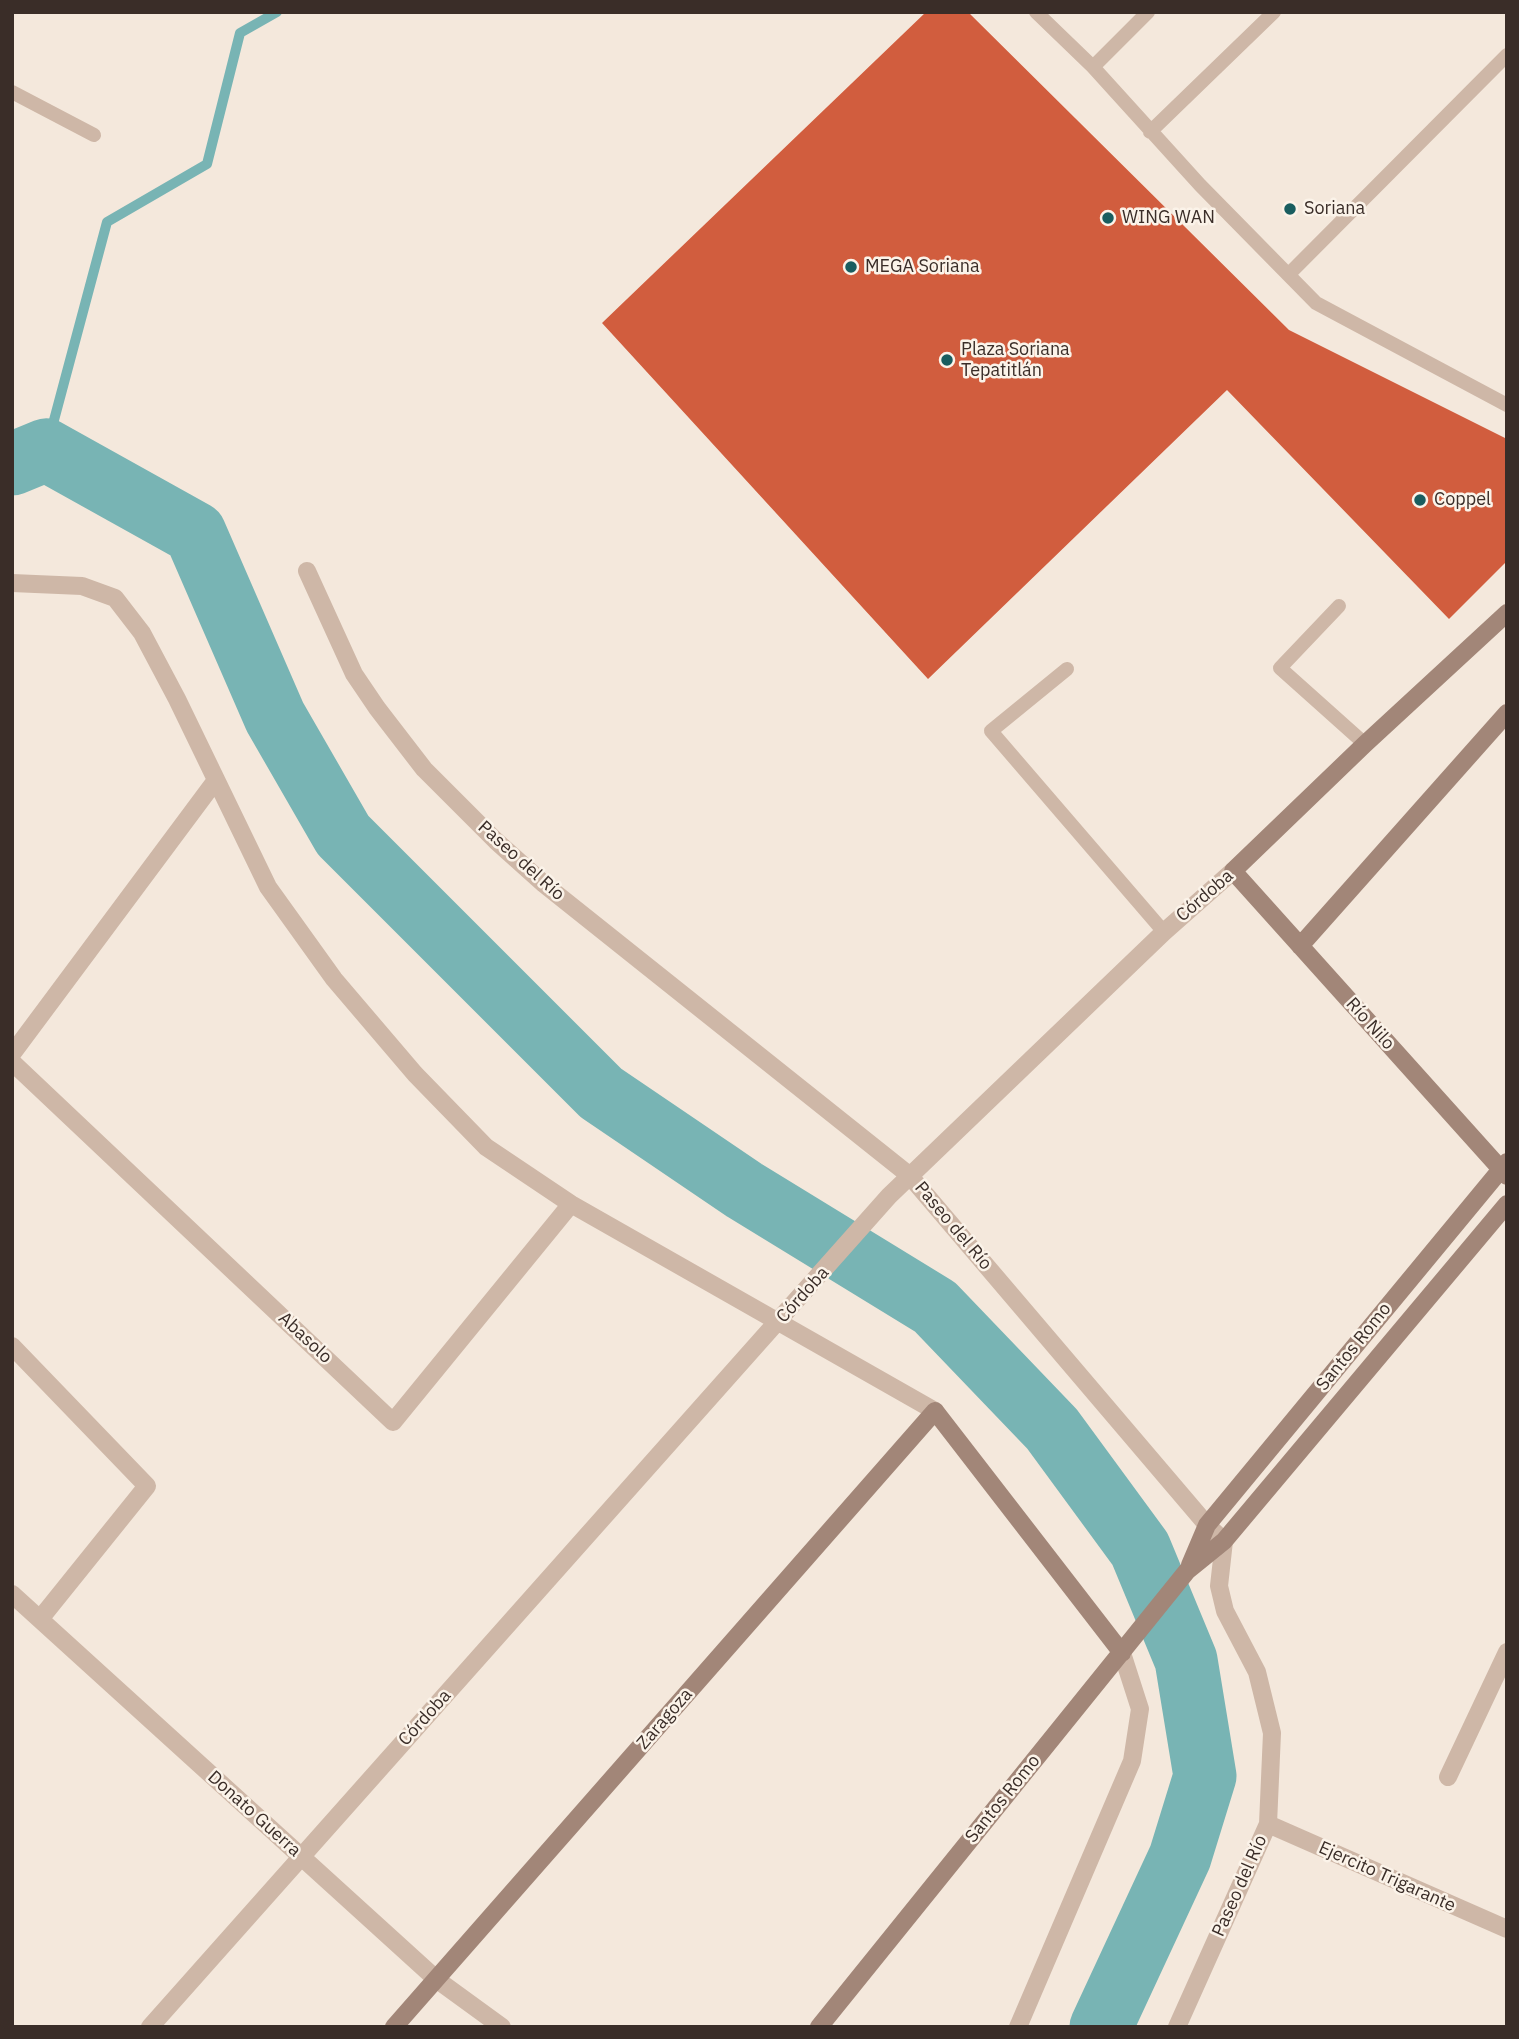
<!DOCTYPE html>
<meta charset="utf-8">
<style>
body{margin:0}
#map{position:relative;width:1519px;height:2039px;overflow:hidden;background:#f4e8dc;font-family:"IBM Plex Sans",sans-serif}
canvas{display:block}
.frame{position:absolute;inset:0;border:14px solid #3a2d28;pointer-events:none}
</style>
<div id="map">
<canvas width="1519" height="2039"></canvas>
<div class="frame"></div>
</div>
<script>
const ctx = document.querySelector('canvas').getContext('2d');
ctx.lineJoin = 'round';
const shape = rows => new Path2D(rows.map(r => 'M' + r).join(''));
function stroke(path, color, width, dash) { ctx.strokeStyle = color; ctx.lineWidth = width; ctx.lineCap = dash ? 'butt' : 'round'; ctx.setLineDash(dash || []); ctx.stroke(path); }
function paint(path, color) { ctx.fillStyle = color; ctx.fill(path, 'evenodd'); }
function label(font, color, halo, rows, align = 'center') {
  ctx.font = font + ' "IBM Plex Sans",sans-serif'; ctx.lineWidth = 5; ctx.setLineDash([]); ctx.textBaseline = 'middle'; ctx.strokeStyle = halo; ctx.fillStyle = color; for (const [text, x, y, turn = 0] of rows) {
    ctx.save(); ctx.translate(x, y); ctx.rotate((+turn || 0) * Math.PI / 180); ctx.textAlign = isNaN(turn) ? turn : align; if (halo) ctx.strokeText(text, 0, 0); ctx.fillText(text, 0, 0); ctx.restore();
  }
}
stroke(shape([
 [46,450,107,222,207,164,240,33,277,12]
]), '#78b4b4', 10);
stroke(shape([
 [12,464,46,450,195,533,275,717,343,835,601,1093,744,1190,935,1307,1052,1429,1140,1549,1186,1660,1205,1776,1180,1857,1101,2027]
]), '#78b4b4', 63);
paint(shape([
 [926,12,968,12,1289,330,1507,439,1507,561,1449,619,1227,390,928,679,602,323]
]), '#d15d3e');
stroke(shape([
 [1036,12,1093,67,1200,185,1316,303,1507,405],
 [1093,67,1148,12],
 [12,92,94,135],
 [1150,132,1274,12],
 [1289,274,1507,55],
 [1339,606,1280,668,1365,744],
 [1067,669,991,731,1164,932]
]), '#ceb7a7', 14);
stroke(shape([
 [307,571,354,674,377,708,424,769,496,841,544,884,909,1175,1207,1525,1224,1541,1219,1586,1225,1611,1257,1672,1272,1733,1268,1824,1177,2027],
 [12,583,82,586,115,598,142,633,177,699,268,887,334,979,415,1074,486,1147,571,1204,935,1411],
 [12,1054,216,780],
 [12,1062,393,1422,571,1204],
 [12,1346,147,1486,40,1619],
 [12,1594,436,1979,502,2027],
 [1448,1777,1507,1652],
 [1268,1824,1507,1929],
 [150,2027,889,1196,1164,932,1233,871],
 [1018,2027,1132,1761,1140,1709,1122,1653]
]), '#ceb7a7', 18);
stroke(shape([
 [1507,613,1365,744,1233,871,1507,1176],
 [1300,946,1507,713],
 [1190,1565,1207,1525,1507,1162],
 [394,2027,935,1411,1122,1653],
 [819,2027,1187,1571,1224,1541,1507,1204]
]), '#a28678', 18);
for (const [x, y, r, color] of [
 [1290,209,7,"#195d5f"],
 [1108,218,7,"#195d5f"],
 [851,267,7,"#195d5f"],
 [947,360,7,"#195d5f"],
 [1420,500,7,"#195d5f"]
]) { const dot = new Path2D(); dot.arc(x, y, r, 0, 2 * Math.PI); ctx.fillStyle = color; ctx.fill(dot); stroke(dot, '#fbf3e9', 2.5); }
label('18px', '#3a2d28', '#fbf3e9', [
 ["Soriana",1304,209],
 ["WING WAN",1122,218],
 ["MEGA Soriana",865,267],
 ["Plaza Soriana",961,350],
 ["Tepatitlán",961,371],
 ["Coppel",1434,500]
], 'left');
label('18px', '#3a2d28', '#fbf3e9', [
 ["Paseo del Río",521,861,42],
 ["Córdoba",1205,896,-41],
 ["Río Nilo",1370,1024,48],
 ["Paseo del Río",953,1226,50],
 ["Córdoba",803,1295,-48],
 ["Abasolo",305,1338,43],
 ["Santos Romo",1354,1347,-51],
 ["Córdoba",425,1718,-48],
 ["Zaragoza",665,1719,-49],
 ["Santos Romo",1003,1799,-51],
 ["Donato Guerra",254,1814,42],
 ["Ejercito Trigarante",1387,1877,24],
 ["Paseo del Río",1240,1886,-66]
]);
</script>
